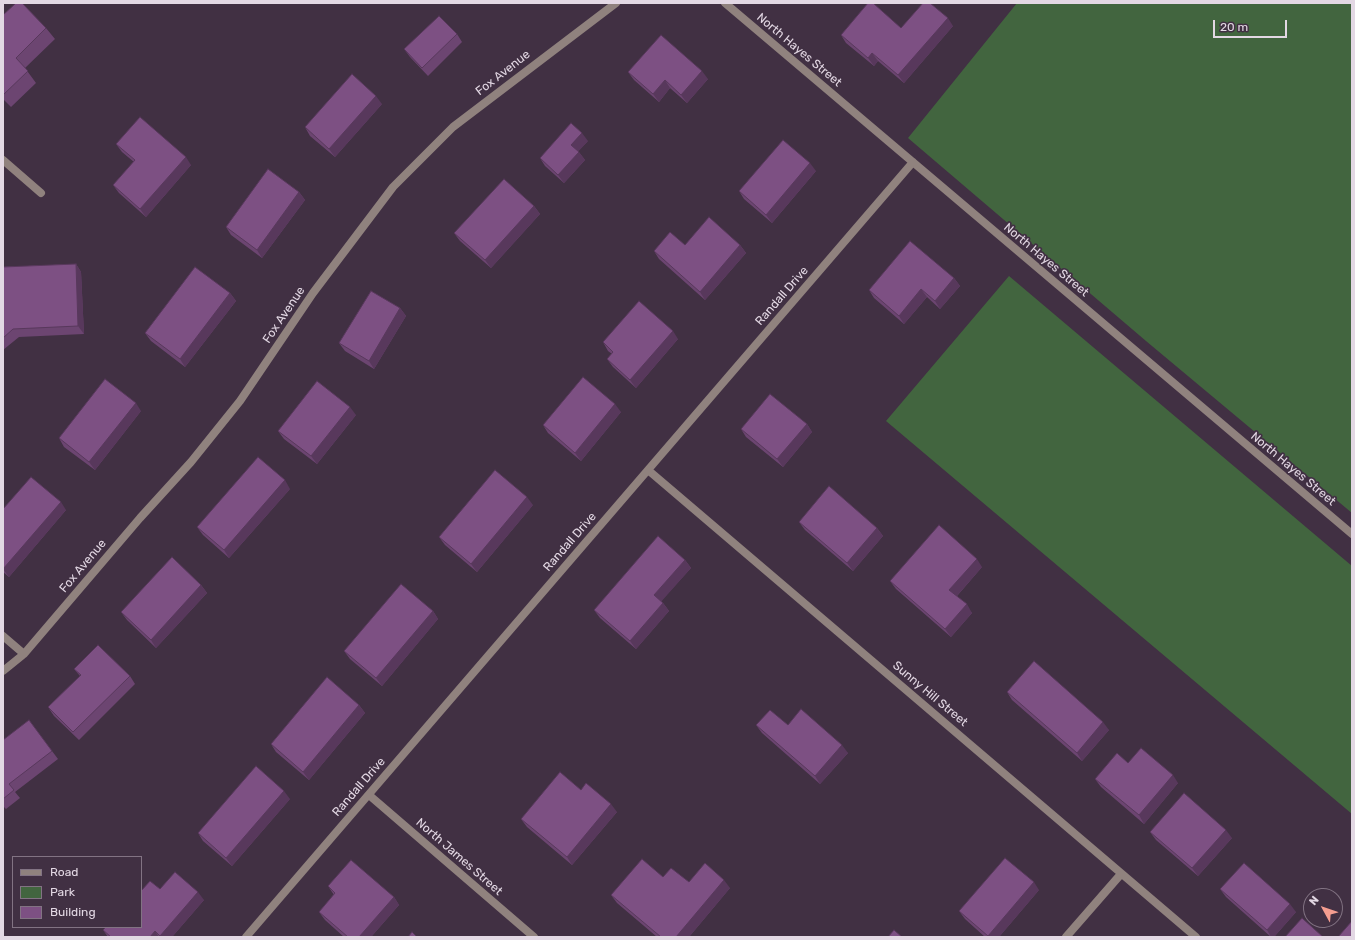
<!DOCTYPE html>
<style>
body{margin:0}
#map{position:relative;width:1355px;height:940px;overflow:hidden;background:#413043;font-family:Rubik,sans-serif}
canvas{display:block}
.frame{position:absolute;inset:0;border:4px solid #e3d8e4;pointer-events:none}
.legend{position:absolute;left:12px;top:856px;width:130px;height:72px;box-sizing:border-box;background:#413043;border:1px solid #827383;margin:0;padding:5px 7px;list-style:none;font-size:12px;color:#e3d8e4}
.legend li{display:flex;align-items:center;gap:8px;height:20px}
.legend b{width:20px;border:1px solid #827383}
.north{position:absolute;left:1303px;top:888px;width:40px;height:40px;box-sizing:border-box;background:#413043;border:1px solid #827383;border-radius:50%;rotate:310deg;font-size:11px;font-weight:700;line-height:16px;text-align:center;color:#e3d8e4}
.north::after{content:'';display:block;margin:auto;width:14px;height:18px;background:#f59d90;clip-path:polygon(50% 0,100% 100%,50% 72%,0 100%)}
.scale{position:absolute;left:1213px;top:20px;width:74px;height:18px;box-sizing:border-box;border:2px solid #e3d8e4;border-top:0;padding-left:5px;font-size:12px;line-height:14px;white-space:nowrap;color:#e3d8e4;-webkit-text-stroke:3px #413043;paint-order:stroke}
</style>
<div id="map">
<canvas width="1355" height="940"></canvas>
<div class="frame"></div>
<ul class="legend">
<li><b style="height:5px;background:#90827e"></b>Road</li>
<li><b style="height:11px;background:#42653f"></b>Park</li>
<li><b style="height:11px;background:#7d5083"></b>Building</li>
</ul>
<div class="north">N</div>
<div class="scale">20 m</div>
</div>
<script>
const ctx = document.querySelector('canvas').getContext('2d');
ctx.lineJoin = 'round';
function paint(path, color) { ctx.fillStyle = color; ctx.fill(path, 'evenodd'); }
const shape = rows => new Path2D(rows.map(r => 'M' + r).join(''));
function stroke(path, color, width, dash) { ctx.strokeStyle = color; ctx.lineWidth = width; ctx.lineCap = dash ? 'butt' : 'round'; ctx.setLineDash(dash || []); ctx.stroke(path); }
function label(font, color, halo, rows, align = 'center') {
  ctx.font = font + ' Rubik,sans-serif'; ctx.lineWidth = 3.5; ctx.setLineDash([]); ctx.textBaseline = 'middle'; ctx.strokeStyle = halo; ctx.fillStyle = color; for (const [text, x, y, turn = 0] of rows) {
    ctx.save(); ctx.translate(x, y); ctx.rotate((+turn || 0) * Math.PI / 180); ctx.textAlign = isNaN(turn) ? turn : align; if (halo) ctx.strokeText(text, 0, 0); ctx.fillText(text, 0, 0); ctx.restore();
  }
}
paint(shape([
 [1017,3,1352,3,1352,513,1146,341,908,138],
 [1009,276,1352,566,1352,814,886,421]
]), '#42653f');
stroke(shape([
 [725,3,1352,534],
 [3,160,41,193],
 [648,470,1196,937],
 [3,636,24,654],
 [3,671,24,654,140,518,191,462,240,401,313,293,393,187,453,127,616,3],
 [369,795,534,937],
 [246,937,913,162],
 [1066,937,1121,874]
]), '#90827e', 8);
paint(shape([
 [3,15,46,28,55,39,25,68,36,83,11,107,3,99],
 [953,26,904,83,878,61,874,66,846,43,841,35,901,28],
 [457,34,462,42,428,76,410,57,404,49],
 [628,72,708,79,687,103,670,88,659,102,634,80],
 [382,104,335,157,310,136,305,127],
 [588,141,578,151,585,160,564,183,545,166,540,158],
 [116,144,191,165,146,217,119,193,113,185,134,162,122,152],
 [816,171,772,223,744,199,739,191],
 [299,192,305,200,262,258,231,235,226,227],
 [534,206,540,214,491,268,460,241,454,233],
 [685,245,740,245,746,253,705,300,659,259,654,251],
 [76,264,81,272,84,334,19,337,3,350,3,267],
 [954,278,960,286,940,309,927,297,904,324,874,298,869,290],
 [230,293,236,301,185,367,151,341,145,333],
 [400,308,406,316,374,369,345,351,339,343],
 [678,339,636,388,613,367,607,359,612,354,608,351,603,342],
 [141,411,95,470,64,447,59,438],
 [621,412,581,461,548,433,543,425],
 [356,415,317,464,284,439,278,431],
 [807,424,812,432,783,467,746,437,741,429],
 [290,489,229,558,203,535,197,527],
 [533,505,477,572,445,545,439,537],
 [3,509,66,510,9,577,3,572],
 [799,522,877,528,883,536,853,571,805,530],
 [685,560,691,568,661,601,663,603,669,611,636,649,600,618,594,610],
 [982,567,957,596,972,613,951,637,896,589,890,581],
 [201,585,207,593,156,648,127,620,121,612],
 [433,611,438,619,382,686,350,659,344,651],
 [74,669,130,676,135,684,79,740,54,716,48,707,80,676],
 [1007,692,1109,730,1082,761,1012,700],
 [359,705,365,713,309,780,276,752,271,744],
 [756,725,788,725,848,753,820,784,762,733],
 [3,740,52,751,58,759,15,792,20,798,6,809,3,806],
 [1095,779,1178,783,1144,824,1101,787],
 [290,799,232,866,203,841,198,833],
 [617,812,572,865,527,827,521,819],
 [1150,832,1232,838,1198,876,1156,840],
 [663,877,689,882,730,888,689,937,657,937,617,903,611,895],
 [328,886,394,897,399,905,371,937,344,937,325,920,319,912,334,895],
 [160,889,204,900,172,937,108,937,103,930],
 [1220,889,1296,912,1274,937,1271,937,1226,897],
 [1039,890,999,937,985,937,965,919,959,911]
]), '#6c4571');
paint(shape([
 [948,18,953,26,904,83,898,75],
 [872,53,878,61,874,66,868,58],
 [702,71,708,79,687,103,681,95],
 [665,80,670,88,659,102,653,94],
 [376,96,382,104,335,157,329,149],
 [582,133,588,141,577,153,571,145],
 [579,152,585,160,564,183,558,175],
 [186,157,191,165,146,217,140,209],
 [810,163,816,171,772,223,766,215],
 [299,192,305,200,262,258,257,250],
 [534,206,540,214,491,268,485,260],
 [740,245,746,253,705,300,700,292],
 [76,264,81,272,84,334,78,326],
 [954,278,960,286,940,309,935,301],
 [921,289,927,297,904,324,899,316],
 [230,293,236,301,185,367,180,359],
 [400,308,406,316,374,369,369,361],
 [673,331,678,339,636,388,630,380],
 [136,403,141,411,95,470,89,462],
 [615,404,621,412,581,461,575,453],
 [350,407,356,415,317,464,311,456],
 [807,424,812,432,783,467,777,459],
 [285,480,290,489,229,558,224,550],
 [527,497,533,505,477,572,471,564],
 [61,502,66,510,9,577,3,569],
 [877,528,883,536,853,571,847,563],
 [977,559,982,567,955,598,949,590],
 [685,560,691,568,660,603,654,595],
 [201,585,207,593,156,648,151,640],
 [663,603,669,611,636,649,630,641],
 [967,604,972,613,951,637,945,629],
 [433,611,438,619,382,686,376,678],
 [359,705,365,713,309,780,303,772],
 [1103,722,1109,730,1082,761,1077,753],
 [842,745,848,753,820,784,815,776],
 [1173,775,1178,783,1144,824,1139,815],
 [284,791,290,799,232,866,226,858],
 [611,804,617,812,572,865,567,857],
 [1226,830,1232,838,1198,876,1192,868],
 [724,880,730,888,689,937,676,937],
 [1034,882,1039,890,999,937,989,937,988,936],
 [198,892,204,900,172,937,161,937,160,936],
 [394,897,399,905,371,937,359,937],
 [1290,904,1296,912,1274,937,1271,937,1267,930],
 [155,931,159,937,150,937]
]), '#58385c');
const building = shape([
 [16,3,22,3,46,28,16,58,28,71,3,95,3,15,16,3],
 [868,3,873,3,901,28,923,3,930,3,948,18,898,75,872,53,868,58,841,35,868,3],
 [439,16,457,34,422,68,404,49,439,16],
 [661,35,702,71,681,95,665,80,653,94,628,72,661,35],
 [352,74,376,96,329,149,305,127,352,74],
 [140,117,186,157,140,209,113,185,135,160,116,144,140,117],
 [571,123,582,133,571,145,579,152,558,175,540,158,571,123],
 [783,140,810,163,766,215,739,191,783,140],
 [268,169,299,192,257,250,226,227,268,169],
 [504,179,534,206,485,260,454,233,504,179],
 [709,217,740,245,700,292,654,251,670,232,685,245,709,217],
 [910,241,954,278,935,301,921,289,899,316,869,290,910,241],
 [76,264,78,326,13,329,3,338,3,267,76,264],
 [195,267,230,293,180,359,145,333,195,267],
 [371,291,400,308,369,361,339,343,371,291],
 [639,301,673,331,630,380,607,359,613,352,603,342,639,301],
 [583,377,615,404,575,453,543,425,583,377],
 [105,379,136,403,89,462,59,438,105,379],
 [317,381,350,407,311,456,278,431,317,381],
 [770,394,807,424,777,459,741,429,770,394],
 [258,457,285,480,224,550,197,527,258,457],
 [495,470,527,497,471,564,439,537,495,470],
 [31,477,61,502,3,569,3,509,31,477],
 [829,486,877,528,847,563,799,522,829,486],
 [939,525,977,559,949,590,967,604,945,629,890,581,939,525],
 [658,536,685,560,654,595,663,603,630,641,594,610,658,536],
 [172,557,201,585,151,640,121,612,172,557],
 [401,584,433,611,376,678,344,651,401,584],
 [98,645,130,676,73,732,48,707,81,675,74,669,98,645],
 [1034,661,1103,722,1077,753,1007,692,1034,661],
 [327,677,359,705,303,772,271,744,327,677],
 [801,709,842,745,815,776,756,725,770,710,788,725,801,709],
 [29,720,52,751,9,784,14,790,3,799,3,740,29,720],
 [1141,748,1173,775,1139,815,1095,779,1117,753,1128,763,1141,748],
 [256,766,284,791,226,858,198,833,256,766],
 [560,772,581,790,586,783,611,804,567,857,521,819,560,772],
 [1184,793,1226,830,1192,868,1150,832,1184,793],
 [1005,858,1034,882,988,936,959,911,1005,858],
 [642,859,663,877,671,868,689,882,705,863,724,880,676,937,661,937,611,895,642,859],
 [351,860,394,897,359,937,348,937,319,912,335,893,328,886,351,860],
 [1244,863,1290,904,1267,930,1220,889,1244,863],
 [175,872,198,892,160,936,155,931,150,937,111,937,103,930,106,927,141,927,141,891,150,881,160,889,175,872],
 [1302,918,1323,937,1285,937,1302,918],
 [1352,921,1352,937,1338,937,1352,921],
 [894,930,902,937,888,937,894,930],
 [412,932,417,937,408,937,412,932]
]);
paint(building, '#7d5083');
stroke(building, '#58385c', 1);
label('12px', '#e3d8e4', '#413043', [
 ["North Hayes Street",799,50,40],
 ["Fox Avenue",503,73,-38],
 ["North Hayes Street",1046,260,40],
 ["Randall Drive",782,296,-49],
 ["Fox Avenue",284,315,-56],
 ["North Hayes Street",1293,469,40],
 ["Randall Drive",570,542,-49],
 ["Fox Avenue",83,566,-50],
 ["Sunny Hill Street",930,694,40],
 ["Randall Drive",359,787,-49],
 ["North James Street",459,857,41]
]);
</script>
